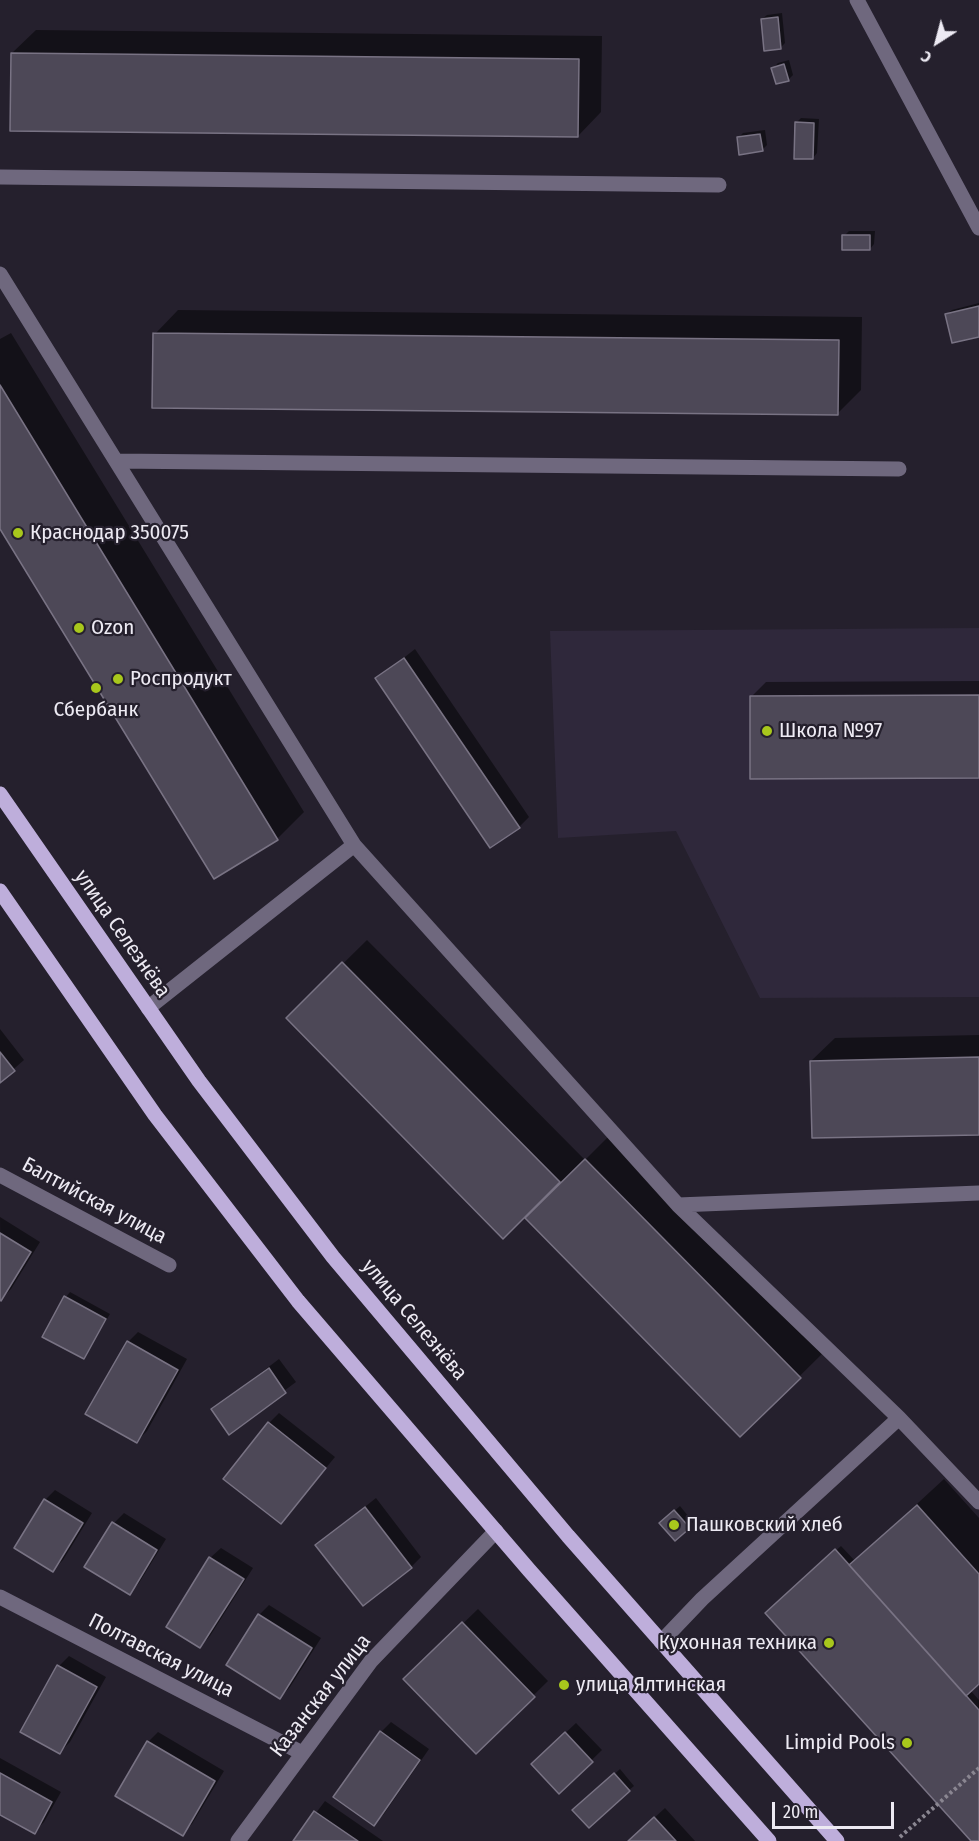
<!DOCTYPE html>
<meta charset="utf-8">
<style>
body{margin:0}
#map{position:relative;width:979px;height:1841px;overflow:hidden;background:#25202d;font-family:"Fira Sans Condensed",sans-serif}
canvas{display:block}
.north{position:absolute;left:907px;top:12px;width:60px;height:60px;-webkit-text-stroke:4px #25202d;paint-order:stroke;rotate:216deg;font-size:16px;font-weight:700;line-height:24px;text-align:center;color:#edeaf3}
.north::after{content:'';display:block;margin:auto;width:21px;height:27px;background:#edeaf3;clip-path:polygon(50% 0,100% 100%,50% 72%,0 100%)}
.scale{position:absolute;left:772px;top:1802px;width:122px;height:27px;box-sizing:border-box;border:3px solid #edeaf3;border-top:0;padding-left:8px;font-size:18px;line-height:21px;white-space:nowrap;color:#edeaf3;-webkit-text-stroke:4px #25202d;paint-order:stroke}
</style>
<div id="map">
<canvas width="979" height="1841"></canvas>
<div class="north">С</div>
<div class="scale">20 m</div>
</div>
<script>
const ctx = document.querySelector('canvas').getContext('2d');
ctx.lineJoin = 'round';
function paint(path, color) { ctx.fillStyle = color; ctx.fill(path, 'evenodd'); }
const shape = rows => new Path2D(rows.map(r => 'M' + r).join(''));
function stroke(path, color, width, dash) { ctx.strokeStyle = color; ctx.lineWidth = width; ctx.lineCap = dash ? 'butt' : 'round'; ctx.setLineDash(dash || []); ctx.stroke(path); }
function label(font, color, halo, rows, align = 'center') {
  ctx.font = font + ' "Fira Sans Condensed",sans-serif'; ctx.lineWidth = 4.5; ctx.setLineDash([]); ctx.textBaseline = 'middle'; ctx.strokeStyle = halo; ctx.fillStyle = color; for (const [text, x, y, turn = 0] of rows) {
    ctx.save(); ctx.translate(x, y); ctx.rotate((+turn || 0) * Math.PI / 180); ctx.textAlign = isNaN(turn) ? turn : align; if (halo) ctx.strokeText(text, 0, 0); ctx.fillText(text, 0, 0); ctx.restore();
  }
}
paint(shape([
 [979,628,979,997,760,998,676,831,558,838,550,631]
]), '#2f283b');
paint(shape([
 [782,13,785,43,780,48,762,19,767,15],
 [36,30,602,36,601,112,578,136,12,53],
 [789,60,793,75,789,79,773,68,778,63],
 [801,118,819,119,817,153,813,158,796,123],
 [765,130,767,145,762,150,738,138,743,133],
 [849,231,875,231,874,244,870,249,844,236],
 [979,303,979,336,947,314,952,310],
 [178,310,862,317,861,390,838,413,155,334],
 [11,333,304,812,277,839,214,877,0,526,0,339],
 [415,649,529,817,519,827,377,679],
 [979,681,979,776,751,697,766,682],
 [367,940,585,1160,609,1136,823,1353,740,1435,525,1215,288,1018],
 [0,1029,24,1060,0,1081],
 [979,1035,979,1134,811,1061,835,1038],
 [0,1217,40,1242,11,1289,1,1299],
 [70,1292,110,1314,84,1357,66,1297],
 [138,1332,187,1359,147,1431,137,1441,128,1342],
 [279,1359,296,1382,229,1432,213,1409],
 [279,1413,335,1457,281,1522,269,1423],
 [944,1479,979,1518,979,1682,970,1690,979,1700,979,1841,973,1841,772,1608,841,1546,855,1561],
 [55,1490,92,1513,63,1560,53,1570,45,1500],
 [376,1498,421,1557,411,1567,317,1545],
 [680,1506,693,1522,675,1539,661,1523],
 [124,1513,166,1539,139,1583,129,1593,114,1523],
 [221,1548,253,1568,210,1636,200,1647,168,1626,210,1558],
 [269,1605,321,1638,290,1687,280,1698,259,1615],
 [478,1609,548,1681,476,1752,420,1665],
 [69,1656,106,1677,70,1742,60,1752,59,1666],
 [391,1722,429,1749,384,1814,374,1824,381,1732],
 [576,1723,602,1750,559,1792,543,1754],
 [158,1732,224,1771,192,1824,182,1834,148,1742],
 [0,1758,61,1792,44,1822,34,1832,0,1814],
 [620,1769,634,1786,629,1790,579,1806],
 [325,1801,383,1841,295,1841],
 [665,1808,695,1841,629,1841]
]), '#0007');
const building = shape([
 [778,17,781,49,764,51,761,19,778,17],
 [11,53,579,59,578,137,10,131,11,53],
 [784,64,789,81,776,84,771,68,784,64],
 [795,122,814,123,813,159,794,159,795,122],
 [760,134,763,151,739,155,737,137,760,134],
 [842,235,870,235,870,250,842,250,842,235],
 [979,306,979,337,952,343,945,314,979,306],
 [153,333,839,340,838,415,152,408,153,333],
 [0,385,278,840,214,879,0,529,0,385],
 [404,658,520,828,490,848,375,678,404,658],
 [979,695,979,778,750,779,750,696,979,695],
 [342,962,560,1182,503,1239,286,1018,342,962],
 [0,1052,15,1071,0,1083,0,1052],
 [979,1057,979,1135,812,1138,810,1061,979,1057],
 [585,1159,801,1378,740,1437,525,1218,585,1159],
 [0,1233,31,1252,1,1301,0,1300,0,1233],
 [64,1296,106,1319,84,1359,42,1337,64,1296],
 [127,1341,178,1370,137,1443,85,1414,127,1341],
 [269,1368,286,1393,229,1435,211,1409,269,1368],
 [268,1422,326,1468,281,1524,223,1479,268,1422],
 [44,1499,83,1523,53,1572,14,1548,44,1499],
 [917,1505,979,1574,979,1684,966,1696,849,1565,917,1505],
 [365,1507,412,1568,363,1606,315,1545,365,1507],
 [674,1510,690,1528,675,1541,659,1523,674,1510],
 [112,1522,157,1550,130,1595,84,1567,112,1522],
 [835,1549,979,1710,979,1841,971,1841,765,1613,835,1549],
 [209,1557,244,1579,200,1648,166,1627,209,1557],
 [258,1614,312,1648,280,1699,226,1665,258,1614],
 [462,1622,535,1697,476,1754,403,1679,462,1622],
 [57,1665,97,1687,60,1754,20,1732,57,1665],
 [380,1731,420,1760,374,1826,333,1797,380,1731],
 [565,1732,593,1762,559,1794,531,1764,565,1732],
 [147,1741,215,1781,183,1836,115,1796,147,1741],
 [0,1773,52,1802,35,1834,0,1815,0,1773],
 [614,1773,630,1791,589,1828,572,1810,614,1773],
 [314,1811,358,1841,293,1841,314,1811],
 [654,1817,676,1841,628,1841,654,1817]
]);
paint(building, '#4d4857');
stroke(building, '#797384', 1.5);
stroke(shape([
 [900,1837,979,1768]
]), '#8a8691', 4, [3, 3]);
stroke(shape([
 [857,0,979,228],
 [0,177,719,185],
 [0,274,354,845,678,1205,899,1418,702,1599,661,1642],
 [116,461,899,469],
 [148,1008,354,845],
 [678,1205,979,1193],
 [899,1418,979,1502]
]), '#6f687e', 15);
stroke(shape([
 [0,1175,169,1265],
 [0,1597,302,1753],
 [238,1841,371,1661,496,1531]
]), '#6f687e', 15);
stroke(shape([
 [0,794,199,1081,333,1257,568,1536,837,1841],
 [0,891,155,1115,298,1301,529,1570,769,1841]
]), '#beaedb', 15);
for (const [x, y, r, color] of [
 [18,533,6,"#a8c71c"],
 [79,628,6,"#a8c71c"],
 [118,679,6,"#a8c71c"],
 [96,688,6,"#a8c71c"],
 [767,731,6,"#a8c71c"],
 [674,1525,6,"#a8c71c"],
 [829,1643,6,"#a8c71c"],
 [564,1685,6,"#a8c71c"],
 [907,1743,6,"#a8c71c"]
]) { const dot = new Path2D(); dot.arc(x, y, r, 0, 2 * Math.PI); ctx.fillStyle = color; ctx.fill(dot); stroke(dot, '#25202d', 2); }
label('21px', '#edeaf3', '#25202d', [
 ["Краснодар 350075",30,533],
 ["Ozon",91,628],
 ["Роспродукт",130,679],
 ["Сбербанк",96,710,"center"],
 ["Школа №97",779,731],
 ["Пашковский хлеб",686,1525],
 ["Кухонная техника",817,1643,"right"],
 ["улица Ялтинская",576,1685],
 ["Limpid Pools",895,1743,"right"]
], 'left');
label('21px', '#edeaf3', '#25202d', [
 ["улица Селезнёва",122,934,55],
 ["Балтийская улица",94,1201,28],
 ["улица Селезнёва",414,1320,50],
 ["Полтавская улица",161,1656,27],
 ["Казанская улица",321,1696,-52]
]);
</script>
